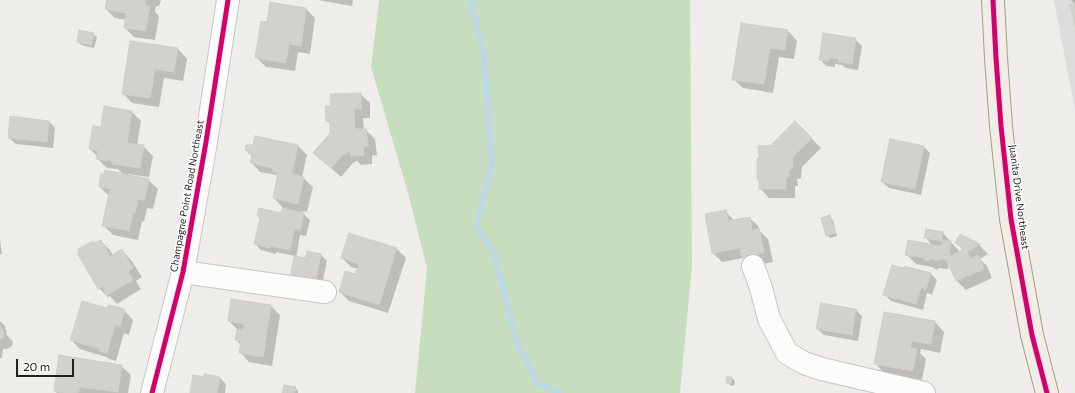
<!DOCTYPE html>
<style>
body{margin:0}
#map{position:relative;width:1075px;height:393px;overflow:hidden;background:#eeede9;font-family:Commissioner,sans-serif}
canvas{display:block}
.scale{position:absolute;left:16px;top:359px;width:58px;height:18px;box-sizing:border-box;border:2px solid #202020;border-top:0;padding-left:5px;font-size:12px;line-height:14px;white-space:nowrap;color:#202020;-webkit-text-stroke:3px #fff;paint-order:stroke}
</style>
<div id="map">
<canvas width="1075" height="393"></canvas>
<div class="scale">20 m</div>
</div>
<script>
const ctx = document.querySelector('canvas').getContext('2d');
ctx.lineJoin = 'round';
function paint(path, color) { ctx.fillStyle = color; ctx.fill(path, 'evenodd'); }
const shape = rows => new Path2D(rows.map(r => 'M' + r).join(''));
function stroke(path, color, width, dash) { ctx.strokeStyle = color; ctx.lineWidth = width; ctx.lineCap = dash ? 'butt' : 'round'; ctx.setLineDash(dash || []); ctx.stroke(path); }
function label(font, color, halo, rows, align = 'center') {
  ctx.font = font + ' Commissioner,sans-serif'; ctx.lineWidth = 3; ctx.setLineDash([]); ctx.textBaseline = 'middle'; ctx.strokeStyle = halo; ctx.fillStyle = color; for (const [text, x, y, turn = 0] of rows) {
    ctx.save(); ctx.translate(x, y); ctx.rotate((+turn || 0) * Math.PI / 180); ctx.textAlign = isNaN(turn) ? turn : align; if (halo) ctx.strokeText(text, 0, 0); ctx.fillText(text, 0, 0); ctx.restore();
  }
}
paint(shape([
 [1054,0,1075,0,1075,110]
]), '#dddcda');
paint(shape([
 [379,0,690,0,692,266,680,393,415,393,427,268,408,193,371,67]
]), '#c7debe');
paint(shape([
 [108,0,161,0,159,6,156,6,155,12,159,16,155,40,134,37,125,28,126,20,115,18,106,9],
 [318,0,353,0,352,6],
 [1071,0,1075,0,1075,4],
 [271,4,306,9,315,18,310,54,298,52,295,71,266,67,256,57,268,23],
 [788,31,797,41,794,59,779,57,773,93,743,88,733,79],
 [93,34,97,37,94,48,81,45,78,42],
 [855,39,862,46,858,70,846,68,842,65,835,64,835,67,826,66,820,59],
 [178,49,187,59,183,81,164,78,159,107,132,103,123,93],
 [360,94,370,103,370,118,363,118,364,130,366,130,375,139,377,155,372,156,372,164,361,165,357,161,353,163,341,177,324,162,331,134,331,125,327,121,326,107,332,107],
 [132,112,141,121,137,145,143,146,153,156,149,177,128,174,128,176,148,180,158,189,153,209,147,208,144,222,142,221,138,240,113,235,103,225,109,196,100,187,124,175,118,169,107,168,97,158,98,157,90,149,101,128],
 [49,121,55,128,53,148,16,144,9,138],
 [795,122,821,148,802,167,801,178,797,179,798,186,795,186,795,198,769,198,760,188,760,180,758,178,774,146],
 [298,146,307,155,302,177,313,187,307,212,301,211,310,220,306,236,300,235,296,258,306,259,321,255,327,261,321,289,291,278,295,256,276,252,276,254,261,250,255,244,260,218,258,216,282,214,283,208,274,198,278,177,277,175,260,172,251,162,252,156,246,150],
 [924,147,930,153,921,195,889,188,882,182],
 [726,212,735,221,750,218,759,227,759,230,768,239,773,262,752,266,744,258,722,262,713,253,706,215],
 [830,217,833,220,837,236,830,238,827,235],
 [943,233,960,252,964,251,956,243,961,235,979,245,988,254,980,259,987,266,992,278,966,290,957,281,951,268,948,267,948,269,938,268,938,270,935,269,932,267,916,264,907,255,933,246,926,238],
 [0,240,2,254,0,254],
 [100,241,110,250,113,256,122,250,131,260,142,277,136,281,141,289,117,304,110,296,108,297,99,288,95,244],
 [396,248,406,258,388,313,349,301,340,292,356,275,358,269,351,267,342,258],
 [905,267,931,274,937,280,932,295,927,293,923,310,891,301,885,295,904,269],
 [271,306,280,315,272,366,249,362,240,352,241,345,236,340,238,330,229,321],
 [108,309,124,310,133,320,129,335,124,333,116,361,109,359,106,357,80,349,71,340],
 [856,310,862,316,858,341,824,335,817,329],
 [884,313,935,322,944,332,940,353,921,349,920,353,926,359,922,380,884,373,875,363],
 [0,321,5,326,5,329,7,331,6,334,13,342,12,346,7,349,3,349,2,358,0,358],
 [121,366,131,375,128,393,57,393,55,391],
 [205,378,220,378,226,384,225,393,191,393],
 [732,378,735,381,734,386,730,385,727,382],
 [295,388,298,391,298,393,283,393]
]), '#0003');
stroke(shape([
 [470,0,484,56,492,165,476,226,494,254,517,342,538,384,560,393]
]), '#bcd8e2', 6);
const building = shape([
 [107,0,146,0,145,6,150,6,146,31,124,28,126,13,105,9,107,0],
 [270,2,306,8,301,46,289,44,286,63,255,58,261,21,267,22,270,2],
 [1070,4,1075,4,1075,27,1070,4],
 [741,23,788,30,785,50,770,48,764,84,732,80,741,23],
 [79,30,94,33,91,45,77,42,79,30],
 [823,33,856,38,852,64,839,62,839,59,829,58,829,61,819,60,823,33],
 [130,41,178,48,174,72,155,69,150,98,122,94,130,41],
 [361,93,361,109,354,109,355,129,366,129,368,146,363,147,364,155,351,156,350,152,344,154,331,168,313,153,330,133,330,121,326,121,325,106,331,106,330,94,361,93],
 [104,106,132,111,127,143,144,145,140,168,112,164,112,161,96,159,98,151,89,149,93,126,101,127,104,106],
 [10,116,49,121,47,142,8,138,10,116],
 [795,121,812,138,793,157,792,169,788,170,789,177,786,177,786,189,759,189,759,179,757,179,757,159,759,158,758,146,773,145,773,143,795,121],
 [255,136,298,145,292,174,304,177,298,204,273,198,278,173,272,172,273,168,250,163,252,154,248,153,248,150,245,150,246,145,253,145,255,136],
 [890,139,924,146,915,189,881,182,890,139],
 [105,170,149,179,144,201,138,199,135,213,133,213,129,231,102,226,110,189,99,187,101,174,104,174,105,170],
 [259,208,281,213,282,208,304,213,300,230,294,229,290,250,270,246,269,248,254,244,260,217,257,216,259,208],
 [726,210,728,221,750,217,752,230,759,228,764,253,742,257,740,248,712,253,705,214,726,210],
 [830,215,835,233,826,236,821,218,830,215],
 [926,229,943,232,942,240,951,241,949,256,965,249,955,243,960,234,980,244,969,251,967,250,970,259,978,255,984,269,956,281,946,260,939,259,939,261,929,259,929,261,924,260,925,258,905,255,908,240,941,246,942,241,924,238,926,229],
 [349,233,397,248,379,305,339,292,345,271,355,274,359,264,341,258,349,233],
 [101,240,110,256,122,249,133,268,128,271,133,280,107,295,102,286,98,289,77,253,79,252,78,249,93,241,94,243,101,240],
 [307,251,321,254,315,283,290,278,294,256,305,258,307,251],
 [892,265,904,268,904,266,931,273,926,289,921,287,916,304,883,295,892,265],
 [231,299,271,305,263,357,239,353,241,341,235,340,237,329,243,331,244,324,228,321,231,299],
 [82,301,107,308,108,305,125,309,120,326,115,325,107,353,99,351,100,349,70,340,82,301],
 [821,303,856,309,852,335,816,329,821,303],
 [884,312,935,321,931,344,912,341,910,348,917,349,913,371,874,364,884,312],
 [0,326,4,332,3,337,0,339,0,326],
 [59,355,122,365,118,392,80,387,78,393,63,393,54,391,59,355],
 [204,374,220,377,217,393,190,393,193,375,204,377,204,374],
 [727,377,732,377,731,383,726,383,727,377],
 [284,385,296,387,294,393,282,393,284,385]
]);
paint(building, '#d2d1ce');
stroke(building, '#d1ceca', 1);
const minor = shape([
 [753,266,761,288,769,319,787,353,804,363,822,369,924,393],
 [183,272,325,292],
 [152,393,183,272,206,142,228,0]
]);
const major = shape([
 [993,0,996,58,1001,126,1011,219,1032,335,1047,393]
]);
stroke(minor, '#c7c6c5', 24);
stroke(major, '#a59c84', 24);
stroke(minor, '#fcfcfc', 22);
stroke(major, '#f1ede6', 22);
stroke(shape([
 [993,0,996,58,1001,126,1011,219,1032,335,1047,393],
 [152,393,183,272,206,142,228,0]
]), '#d6006c', 5);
label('10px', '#202020', '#fff', [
 ["Champagne Point Road Northeast",187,196,-80],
 ["Juanita Drive Northeast",1019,197,83]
]);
</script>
